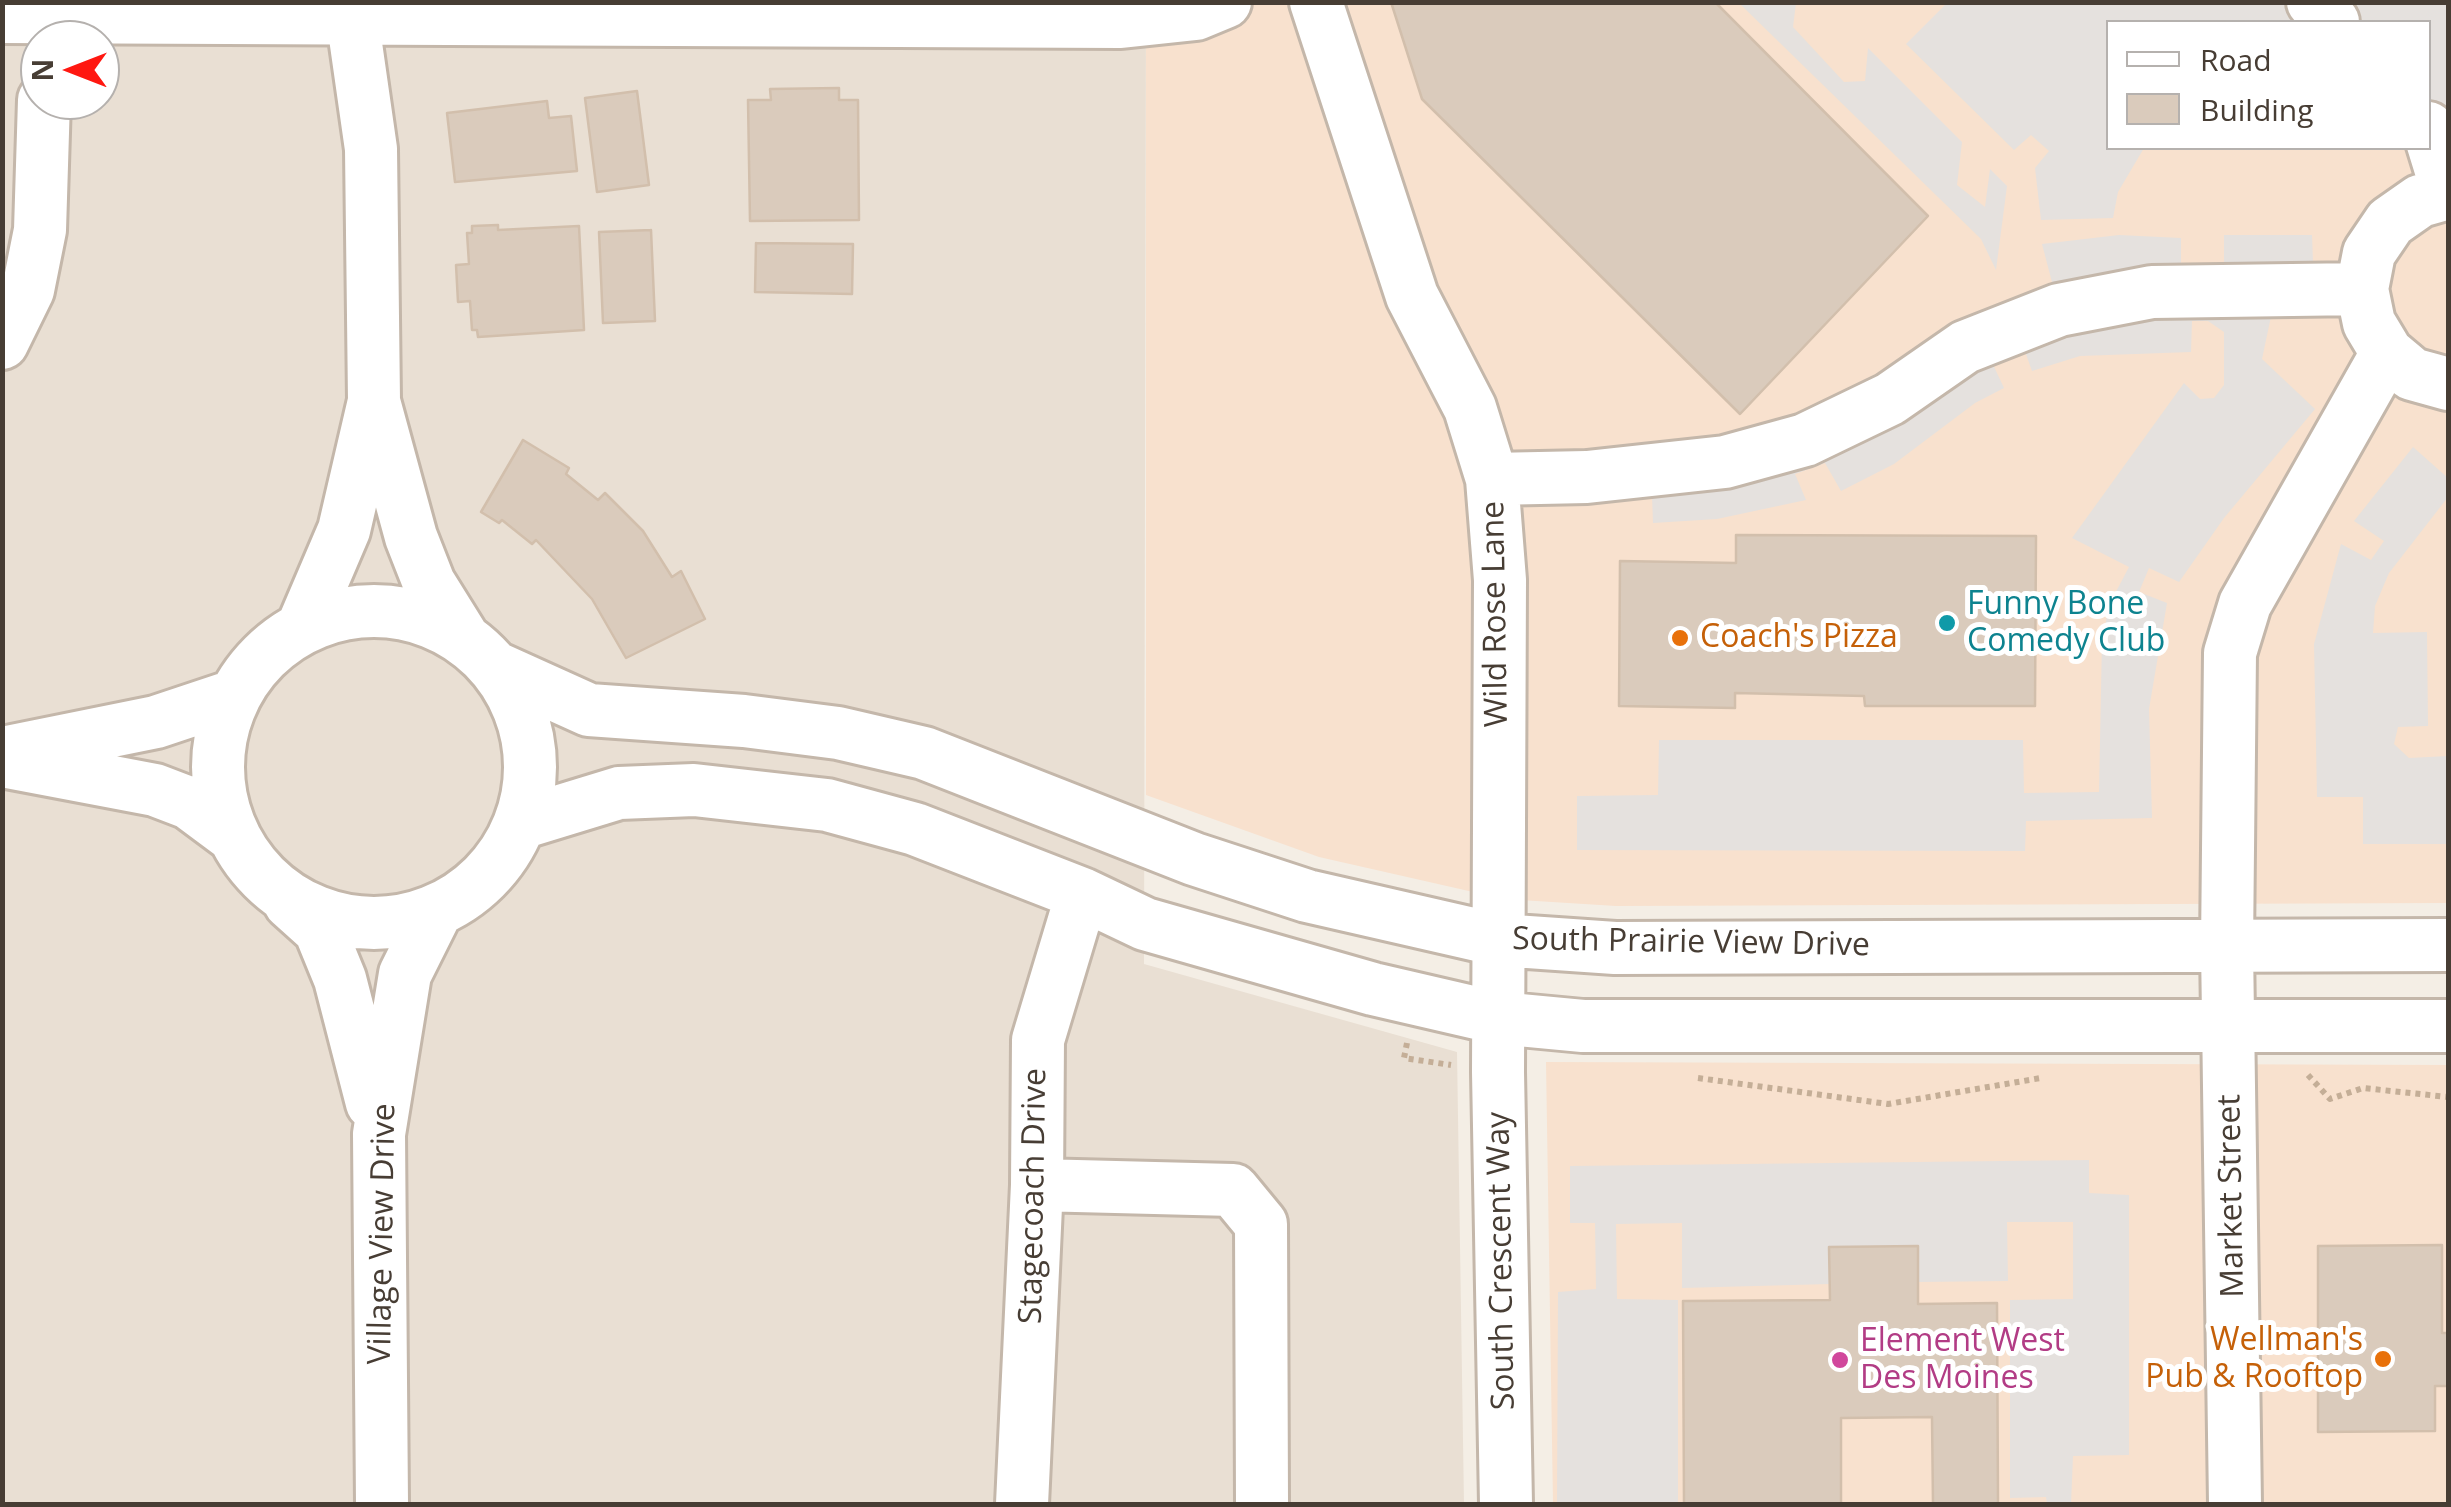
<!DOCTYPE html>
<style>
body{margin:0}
#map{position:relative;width:2451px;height:1507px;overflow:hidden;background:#f4eee5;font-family:"Open Sans",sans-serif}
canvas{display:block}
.frame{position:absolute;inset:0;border:5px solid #473d34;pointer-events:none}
.legend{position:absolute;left:2106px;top:20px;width:325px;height:130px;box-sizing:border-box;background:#fff;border:2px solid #b5b1ae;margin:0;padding:12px 18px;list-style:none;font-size:30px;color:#473d34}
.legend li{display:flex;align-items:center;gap:20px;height:50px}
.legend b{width:50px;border:2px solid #b5b1ae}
.north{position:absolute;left:20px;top:20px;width:100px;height:100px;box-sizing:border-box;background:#fff;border:2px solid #b5b1ae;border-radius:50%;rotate:270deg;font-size:28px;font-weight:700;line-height:40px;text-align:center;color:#473d34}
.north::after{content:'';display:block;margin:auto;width:35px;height:45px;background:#ff1811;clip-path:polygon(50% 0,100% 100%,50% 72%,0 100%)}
</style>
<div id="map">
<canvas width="2451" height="1507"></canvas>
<div class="frame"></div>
<ul class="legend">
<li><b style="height:12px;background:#fff"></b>Road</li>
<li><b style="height:28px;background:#dacbbc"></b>Building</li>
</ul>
<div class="north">N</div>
</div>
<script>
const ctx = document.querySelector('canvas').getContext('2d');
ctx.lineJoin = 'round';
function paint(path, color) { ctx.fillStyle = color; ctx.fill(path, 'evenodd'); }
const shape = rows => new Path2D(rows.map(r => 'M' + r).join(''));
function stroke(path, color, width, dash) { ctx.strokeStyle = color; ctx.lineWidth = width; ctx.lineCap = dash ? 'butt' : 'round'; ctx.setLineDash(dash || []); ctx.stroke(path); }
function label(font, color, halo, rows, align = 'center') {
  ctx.font = font + ' "Open Sans",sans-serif'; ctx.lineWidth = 10; ctx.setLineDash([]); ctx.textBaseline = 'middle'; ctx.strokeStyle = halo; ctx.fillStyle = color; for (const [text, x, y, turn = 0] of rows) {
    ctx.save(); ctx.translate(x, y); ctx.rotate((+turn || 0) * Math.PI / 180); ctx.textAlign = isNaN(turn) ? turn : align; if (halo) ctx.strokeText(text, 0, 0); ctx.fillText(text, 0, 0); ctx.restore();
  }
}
paint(shape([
 [3,3,1146,3,1144,964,1457,1052,1464,1504,3,1504],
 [40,40,100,40,100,100,40,100]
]), '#e9dfd3');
paint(shape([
 [1146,3,2448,3,2448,903,1616,906,1504,899,1319,857,1146,795],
 [2108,22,2428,22,2428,148,2108,148],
 [1546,1062,2448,1065,2448,1504,1553,1504]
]), '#f8e1ce');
paint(shape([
 [1739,3,1796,3,1793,27,1844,82,1865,81,1868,48,1962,142,1957,185,1985,207,1990,169,2007,186,1996,270,1981,239],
 [1947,3,2448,3,2448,111,2429,112,2428,22,2108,22,2108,148,2144,148,2118,192,2113,218,2041,220,2035,168,2049,151,2031,135,2014,150,1906,44],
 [2119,235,2181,238,2181,267,2224,267,2224,235,2312,235,2314,291,2276,293,2262,359,2315,409,2224,518,2179,582,2149,568,2139,592,2167,603,2149,709,2152,818,2026,821,2025,851,1577,850,1577,796,1658,795,1659,740,2023,740,2024,793,2099,792,2102,640,2110,603,2129,567,2072,538,2184,383,2200,399,2214,398,2224,385,2224,332,2208,321,2192,321,2191,352,2080,356,2032,371,2022,343,1989,356,2004,388,1975,403,1894,464,1841,491,1825,463,1795,474,1806,500,1717,519,1653,523,1651,470,1725,462,2059,309,2042,244],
 [2413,447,2448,478,2448,497,2389,573,2375,606,2373,633,2427,632,2428,726,2398,727,2394,744,2409,758,2448,756,2448,844,2363,844,2363,797,2317,797,2314,644,2341,544,2371,560,2384,541,2354,521],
 [2089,1160,2089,1193,2129,1195,2129,1455,2073,1456,2071,1504,2047,1504,2046,1497,2010,1498,2010,1300,2073,1299,2073,1222,2007,1222,2008,1281,1918,1282,1918,1246,1830,1247,1830,1284,1682,1288,1682,1223,1616,1224,1617,1299,1678,1300,1678,1504,1557,1504,1558,1292,1596,1289,1595,1223,1570,1223,1570,1166]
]), '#e5e1de');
const building = shape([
 [1391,2,1715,2,1928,216,1740,414,1422,99,1391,2],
 [839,88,839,100,858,100,859,220,750,221,748,100,771,100,770,89,839,88],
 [637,91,649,185,597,192,585,98,637,91],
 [547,101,549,118,571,116,577,171,455,182,447,113,547,101],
 [498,225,498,230,579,226,584,330,478,337,477,330,472,330,470,301,458,302,456,265,469,264,467,233,472,233,472,226,498,225],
 [651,230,655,321,603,323,599,232,651,230],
 [756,243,853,244,852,294,755,292,756,243],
 [523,440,569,468,566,474,598,500,605,493,643,531,672,577,681,571,705,619,626,658,592,599,536,540,532,544,502,520,499,523,481,512,523,440],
 [1736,535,2036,536,2035,706,1865,706,1864,696,1735,693,1735,708,1619,706,1620,561,1736,563,1736,535],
 [2442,1245,2442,1333,2448,1333,2448,1386,2435,1386,2435,1431,2318,1432,2318,1246,2442,1245],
 [1918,1246,1918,1304,1997,1303,1998,1504,1933,1504,1932,1417,1841,1418,1841,1504,1684,1504,1683,1301,1830,1300,1829,1247,1918,1246]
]);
paint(building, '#dacbbc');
stroke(building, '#d2bfac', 2.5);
const minor = shape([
 [1316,2,1412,296,1470,408,1492,479,1500,580,1498,1072,1506,1504],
 [2313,2,2333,22],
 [2,17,1121,22,1196,14,1225,2],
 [2428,128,2448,193,2420,201,2390,222,2369,253,2362,289,2369,323,2387,353,2412,374,2448,384],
 [2,343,28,290,40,230,44,100],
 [375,405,411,537,429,583,462,636],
 [1492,479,1587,477,1725,462,1805,440,1890,399,1965,347,2059,310,2152,292,2362,289],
 '218 767a156 156 0 1 1 312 0a156 156 0 1 1-312 0Z',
 [303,626,344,530,374,401,371,149,350,2],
 [496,668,589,710,744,721,838,733,924,753,1194,859,1307,896,1499,940,1615,948,2448,945],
 [3,753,156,722,234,696],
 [2,761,155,790,189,803,232,835],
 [521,823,619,793,694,790,827,805,915,829,1082,894,1145,924,1373,989,1498,1018,1583,1026,2448,1026],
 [290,903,320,930,340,979,372,1103],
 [1037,1185,1233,1190,1261,1224,1262,1504],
 [382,1504,379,1134,405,974,436,912],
 [1022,1504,1037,1185,1038,1040,1082,894],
 [2235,1504,2227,947,2230,653,2245,604,2387,353]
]);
stroke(minor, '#c4b7aa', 58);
stroke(shape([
 [1407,1043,1404,1058,1451,1065],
 [2308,1075,2330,1099,2363,1088,2448,1097],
 [1698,1078,1888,1104,2041,1078]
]), '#c4ae97', 6, [5, 5]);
stroke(minor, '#fff', 52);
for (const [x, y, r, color] of [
 [1947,623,10,"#0f9aa8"],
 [1680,638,10,"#e8710a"],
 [2383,1359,10,"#e8710a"],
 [1840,1360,10,"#d1479c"]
]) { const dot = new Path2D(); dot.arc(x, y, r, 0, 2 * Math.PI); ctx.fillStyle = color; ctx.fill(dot); stroke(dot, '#fff', 4); }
label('32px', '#0d838f', '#fff', [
 ["Funny Bone",1967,605],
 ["Comedy Club",1967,642]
], 'left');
label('32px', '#473d34', '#fff', [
 ["Wild Rose Lane",1496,614,-91],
 ["South Prairie View Drive",1691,943,1],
 ["Stagecoach Drive",1034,1196,-89],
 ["Market Street",2232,1196,-91],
 ["Village View Drive",383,1234,-89],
 ["South Crescent Way",1502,1261,-91]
]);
label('32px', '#c56008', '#fff', [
 ["Coach's Pizza",1700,638],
 ["Wellman's",2363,1341,"right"],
 ["Pub & Rooftop",2363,1378,"right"]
], 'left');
label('32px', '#b23c85', '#fff', [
 ["Element West",1860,1342],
 ["Des Moines",1860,1379]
], 'left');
</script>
